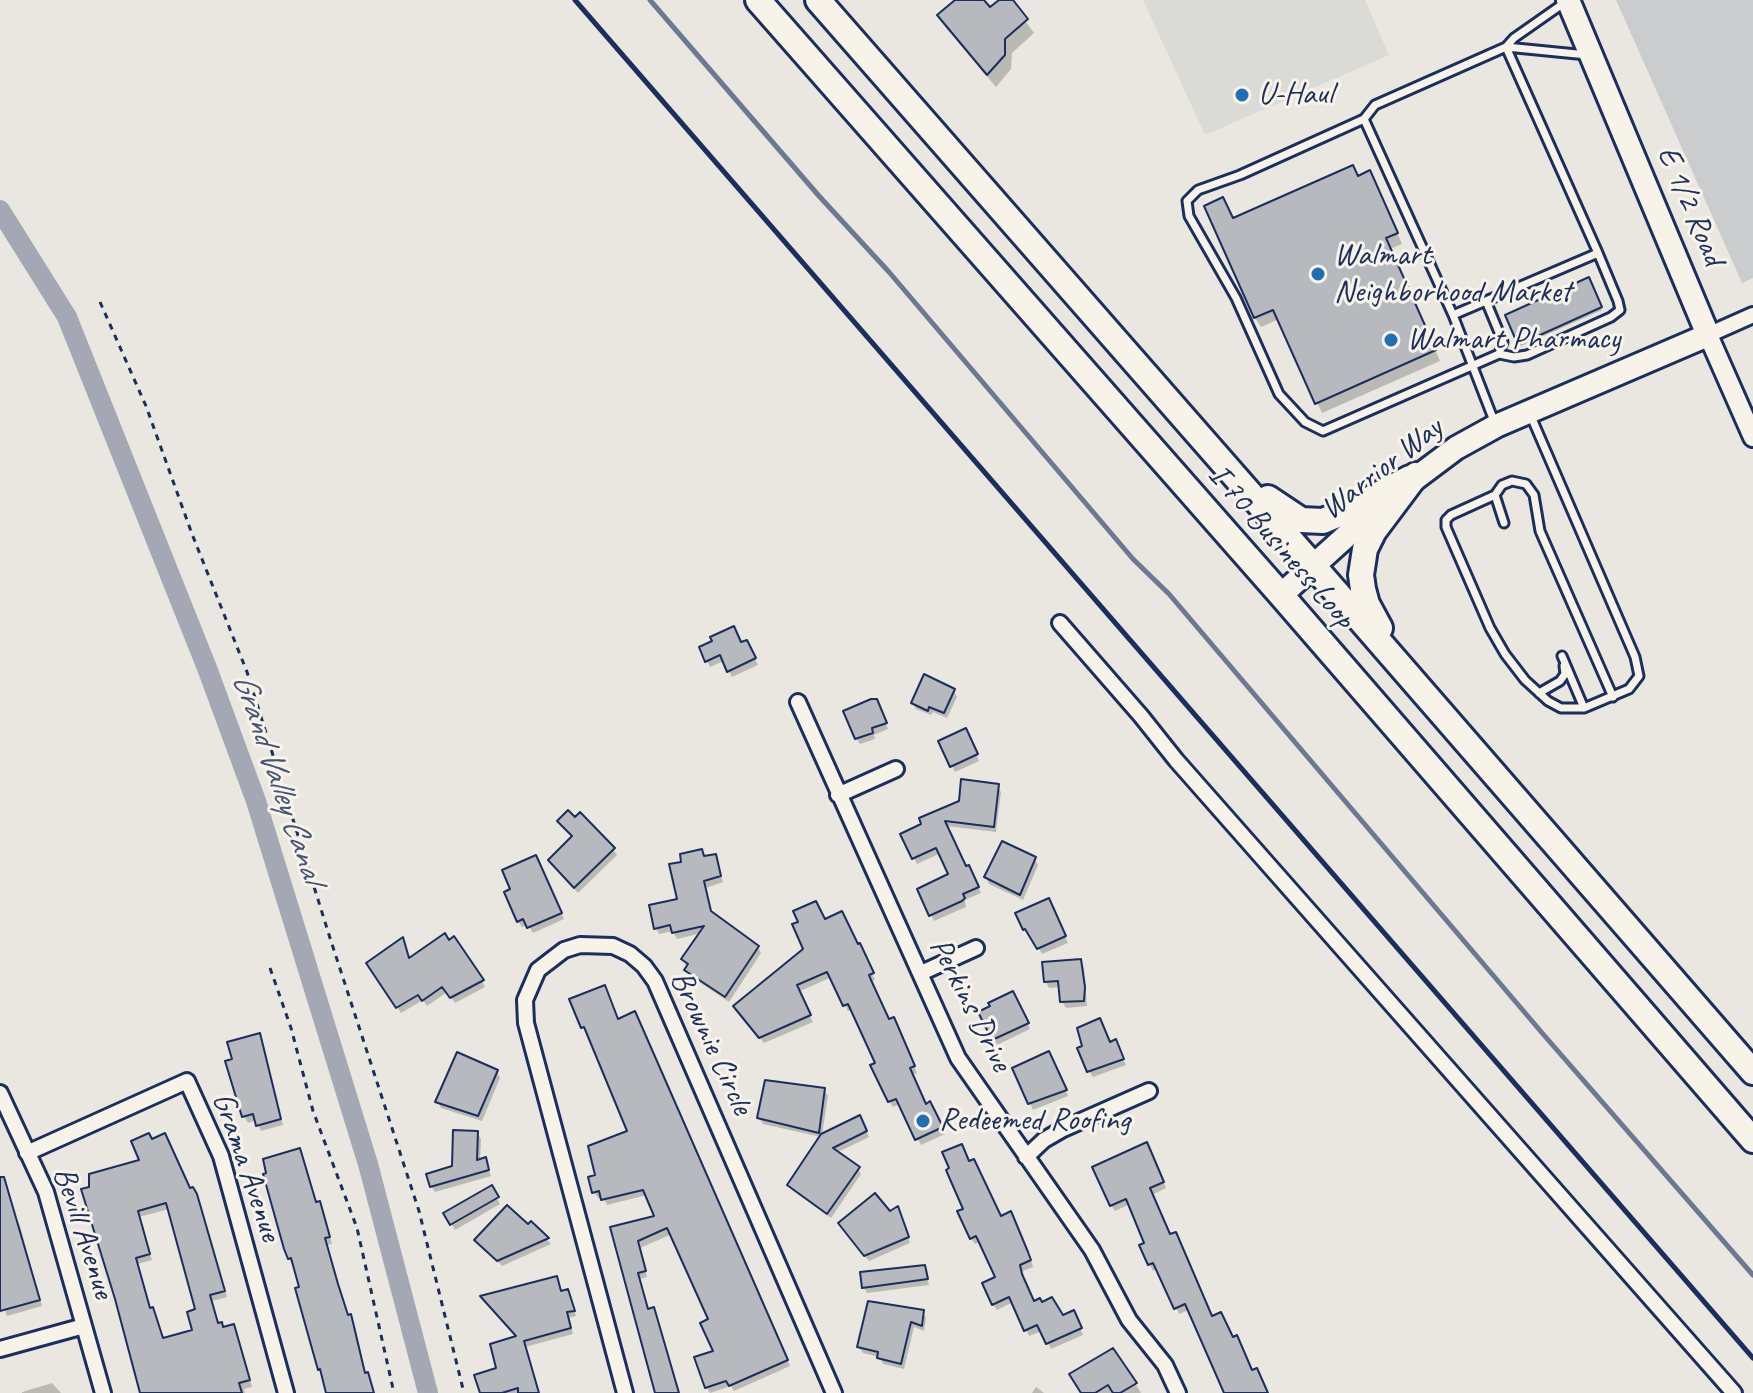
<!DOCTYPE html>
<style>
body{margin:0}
canvas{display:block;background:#eae7e0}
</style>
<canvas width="1753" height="1393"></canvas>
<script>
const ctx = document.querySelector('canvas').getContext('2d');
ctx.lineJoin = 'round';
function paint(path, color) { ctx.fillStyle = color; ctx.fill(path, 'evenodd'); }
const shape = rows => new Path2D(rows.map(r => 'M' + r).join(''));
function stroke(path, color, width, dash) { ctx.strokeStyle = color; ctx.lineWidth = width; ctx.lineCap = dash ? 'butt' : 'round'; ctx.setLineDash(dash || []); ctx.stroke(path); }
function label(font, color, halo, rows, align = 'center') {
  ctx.font = font + ' Caveat,sans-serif'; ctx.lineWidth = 6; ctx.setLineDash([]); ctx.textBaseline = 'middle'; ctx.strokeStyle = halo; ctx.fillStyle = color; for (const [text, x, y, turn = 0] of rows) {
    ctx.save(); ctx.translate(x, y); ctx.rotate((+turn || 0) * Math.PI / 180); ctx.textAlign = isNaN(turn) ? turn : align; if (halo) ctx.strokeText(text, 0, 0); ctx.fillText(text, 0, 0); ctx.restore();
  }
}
paint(shape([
 [1143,0,1365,0,1389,55,1205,135]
]), '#dadad6');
paint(shape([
 [1616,0,1753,0,1753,278,1742,283]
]), '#cbcccd');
paint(shape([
 [958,0,981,0,990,10,1002,0,1010,0,1034,33,1012,53,1011,69,996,87,947,29,939,16],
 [1375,183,1402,244,1390,249,1440,361,1322,413,1279,319,1261,327,1255,318,1206,207,1233,221],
 [1588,280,1602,310,1521,346,1508,316],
 [741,645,750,648,758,665,732,677,724,661,710,667,707,661],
 [953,690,957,697,947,718,933,712,931,715,916,709,913,703],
 [880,708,888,729,874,735,875,739,860,744,856,738],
 [969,737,979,761,955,772,952,766],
 [997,786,1001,792,996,832,946,826,965,869,972,873,981,893,965,900,966,907,934,921,931,915,951,875,941,853,917,864,902,835],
 [559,821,613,849,617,855,578,893,554,866,574,838],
 [701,851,705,858,715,856,723,882,706,888,712,915,758,947,761,953,729,1002,690,976,687,970,684,959,702,933,677,939,673,931,659,934,656,928,679,900,684,863],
 [1034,859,1038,865,1023,900,989,884,986,877],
 [539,865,564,919,533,933,528,924,522,927,518,921],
 [1052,906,1068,943,1042,954,1031,934,1028,936,1017,914],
 [841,914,875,980,871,982,885,1015,904,1043,917,1073,912,1075,926,1106,929,1104,945,1134,921,1145,900,1104,893,1107,889,1101,877,1064,853,1010,848,1011,832,977,798,992,813,1022,764,1043,739,1012,805,949,825,921],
 [402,940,410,960,482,981,485,987,455,1003,447,992,427,1006,423,1000,401,1013,369,964],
 [1080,961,1084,968,1087,1006,1066,1008,1062,1002,1061,987,1049,988,1046,982],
 [1016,1000,1030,1029,997,1045,981,1013],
 [637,1020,790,1366,734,1391,731,1386,710,1393,707,1388,696,1359,716,1353,711,1320,672,1234,640,1248,647,1277,640,1279,648,1311,654,1310,657,1315,679,1393,657,1393,612,1229,656,1217,647,1195,607,1205,603,1197,598,1198,594,1192,597,1177,630,1132,588,1032,583,1027],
 [259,1035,283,1125,261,1131,256,1120,248,1123,244,1116,228,1062,234,1060],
 [1110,1044,1118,1048,1126,1065,1093,1077,1089,1071],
 [1051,1060,1068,1096,1033,1110,1014,1069],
 [497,1072,500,1078,482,1121,441,1108,438,1102],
 [824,1090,828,1096,822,1135,862,1123,869,1137,836,1153,858,1169,861,1174,831,1218,792,1190,789,1185,821,1137,763,1124,759,1118],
 [477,1133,481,1139,480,1161,485,1160,491,1176,435,1192,431,1186,454,1168],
 [152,1141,168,1142,205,1219,227,1297,212,1301,219,1325,236,1332,252,1387,244,1389,245,1393,142,1393,83,1191,142,1162],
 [169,1209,197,1311,194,1331,164,1340,156,1316,151,1310,138,1264,152,1260,139,1217],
 [299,1150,317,1204,322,1209,332,1244,327,1245,349,1317,354,1322,366,1375,374,1393,328,1393,301,1288,286,1249],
 [1150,1151,1166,1188,1152,1195,1170,1237,1212,1318,1233,1339,1267,1393,1224,1393,1189,1310,1179,1314,1158,1268,1153,1271,1150,1265,1141,1246,1146,1244,1130,1204,1115,1211,1111,1205],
 [969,1163,1001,1218,1031,1260,1033,1267,1023,1271,1024,1282,1034,1303,1063,1317,1076,1319,1083,1335,1051,1349,1042,1331,1029,1336,1013,1302,997,1310,993,1304,998,1278,981,1241,975,1244,971,1238,965,1210],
 [0,1182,20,1226,42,1306,7,1316,0,1296],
 [491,1188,500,1204,455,1230,446,1214],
 [889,1213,900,1214,910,1243,869,1261,844,1229],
 [531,1223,551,1244,502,1266,477,1240,528,1226],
 [924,1267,929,1285,867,1293,864,1288],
 [556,1278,562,1293,568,1291,571,1297,576,1316,569,1318,573,1334,525,1347,538,1388,523,1393,483,1393],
 [923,1312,926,1318,924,1331,914,1327,904,1369,883,1364,879,1357,863,1353,859,1347],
 [1126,1368,1141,1393,1083,1393],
 [52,1383,61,1393,22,1393,22,1392],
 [1036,1387,1044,1393,1032,1393]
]), '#0003');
stroke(shape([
 [650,0,819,196,889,272,1133,559,1169,594,1543,1034,1753,1275]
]), '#6d7892', 5);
stroke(shape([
 [0,210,67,317,207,668,256,801,368,1164,428,1393]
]), '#a3a8b4', 20);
const building = shape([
 [955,0,984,0,990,7,999,0,1013,0,1028,19,1005,39,1005,55,987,75,937,15,955,0],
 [1353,165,1358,176,1370,170,1398,233,1386,238,1436,350,1315,404,1273,310,1254,318,1204,206,1223,197,1233,218,1353,165],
 [1589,277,1602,307,1518,345,1505,315,1589,277],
 [734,626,741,642,747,640,756,658,727,672,720,655,705,662,699,647,712,641,710,637,734,626],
 [924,674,955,689,944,713,929,707,928,711,911,703,924,674],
 [871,699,877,699,887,723,872,728,873,733,855,739,843,711,871,699],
 [966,728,978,754,950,767,938,741,966,728],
 [961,779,999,784,994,827,945,821,966,866,969,865,979,887,963,894,965,898,962,901,929,916,917,889,948,874,936,848,912,859,900,834,921,824,919,818,959,801,961,779],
 [568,810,575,817,580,812,615,848,574,888,548,860,572,836,557,821,568,810],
 [1002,841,1036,857,1020,895,984,877,1002,841],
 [702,849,704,856,716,854,721,876,704,881,711,911,759,946,725,997,684,970,688,964,681,959,704,926,672,933,670,925,654,929,649,905,677,899,669,864,681,862,680,854,702,849],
 [536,855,562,913,527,928,523,919,517,922,504,892,510,889,502,870,536,855],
 [1049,898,1066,936,1037,949,1025,929,1023,930,1015,913,1049,898],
 [816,901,825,919,842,911,858,944,860,943,874,973,869,975,871,980,889,1019,894,1017,915,1066,910,1068,926,1104,930,1101,943,1127,915,1140,896,1099,888,1102,870,1065,875,1063,848,1004,843,1006,827,972,797,985,811,1015,759,1038,733,1006,803,949,792,924,798,922,793,911,816,901],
 [445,933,449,940,454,936,484,980,450,998,442,987,422,1001,418,995,396,1008,366,963,403,937,409,958,445,933],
 [1081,959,1085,987,1084,1001,1060,1002,1058,981,1044,982,1042,962,1081,959],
 [605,985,618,1019,635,1011,788,1360,729,1386,726,1381,705,1388,694,1357,713,1351,700,1323,708,1319,667,1228,638,1241,646,1271,638,1273,648,1309,654,1307,679,1393,655,1393,610,1227,654,1216,643,1190,601,1200,599,1191,592,1193,588,1177,595,1175,588,1146,627,1131,584,1027,581,1028,569,999,605,985],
 [1013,991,1029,1023,992,1040,978,1012,990,1006,988,1003,1013,991],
 [1100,1018,1110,1042,1116,1039,1124,1059,1087,1072,1077,1048,1082,1046,1077,1028,1100,1018],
 [260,1033,281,1119,256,1126,253,1114,242,1117,225,1061,232,1059,227,1042,260,1033],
 [1049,1051,1067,1090,1028,1104,1012,1068,1049,1051],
 [457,1052,498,1070,478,1116,435,1102,457,1052],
 [765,1080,825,1088,819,1133,757,1118,765,1080],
 [860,1115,867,1131,833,1148,860,1167,827,1214,787,1185,821,1134,860,1115],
 [453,1130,478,1131,477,1160,486,1157,489,1170,430,1187,426,1174,452,1166,453,1130],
 [149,1133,152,1139,165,1133,190,1188,193,1187,197,1194,225,1291,210,1295,218,1323,222,1322,223,1327,234,1324,250,1380,239,1383,242,1393,140,1393,115,1299,81,1189,89,1187,89,1174,139,1160,131,1141,149,1133],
 [166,1203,195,1309,187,1312,192,1330,163,1338,153,1307,150,1308,136,1258,150,1254,138,1211,166,1203],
 [1147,1142,1164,1182,1150,1188,1170,1234,1176,1232,1212,1316,1221,1312,1233,1337,1237,1335,1252,1370,1257,1368,1268,1393,1224,1393,1185,1304,1174,1309,1153,1263,1148,1265,1139,1245,1144,1243,1126,1199,1110,1206,1092,1167,1147,1142],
 [962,1144,969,1161,974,1159,1001,1216,1011,1211,1028,1252,1031,1260,1020,1265,1022,1274,1034,1301,1040,1298,1042,1302,1052,1297,1063,1315,1074,1310,1082,1328,1046,1344,1037,1325,1024,1331,1009,1297,992,1305,982,1283,995,1277,976,1236,970,1239,957,1211,963,1209,949,1177,946,1170,949,1168,942,1152,962,1144],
 [300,1148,316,1202,320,1201,330,1237,325,1238,338,1284,348,1315,351,1314,365,1373,368,1372,374,1393,326,1393,320,1369,318,1370,295,1288,299,1287,291,1258,288,1259,284,1249,263,1174,266,1173,263,1159,300,1148],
 [0,1177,4,1177,40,1300,0,1311,0,1177],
 [492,1185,499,1197,450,1225,443,1213,492,1185],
 [875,1193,890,1211,898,1206,909,1237,864,1256,838,1223,875,1193],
 [507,1205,528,1224,531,1221,549,1238,497,1261,474,1240,507,1205],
 [925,1265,928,1279,862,1288,860,1272,925,1265],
 [557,1276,561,1291,568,1289,575,1311,567,1312,571,1328,524,1341,539,1393,518,1393,518,1388,502,1393,480,1393,474,1375,496,1368,490,1344,516,1336,480,1296,557,1276],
 [868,1301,924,1310,922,1326,911,1322,901,1364,877,1358,878,1352,857,1347,868,1301],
 [1113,1348,1137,1383,1120,1393,1113,1393,1108,1385,1095,1393,1081,1393,1069,1374,1113,1348]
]);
paint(building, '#b6babf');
stroke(building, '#1b2f5e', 2);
const service = shape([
 [1564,3,1514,38,1506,47,1375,105,1364,119,1240,175,1198,190,1187,201,1189,216,1236,298,1279,394,1305,422,1323,431,1499,354,1514,357,1527,355,1611,317,1620,310,1618,301,1598,253],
 [1506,47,1587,55],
 [1364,119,1453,315,1494,421],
 [1486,301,1503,342,1499,354],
 [1453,315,1598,253,1506,47],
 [1495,495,1451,515,1446,520,1446,527,1490,628,1505,654,1525,680,1548,701,1561,708,1584,708,1629,689,1639,676,1635,657,1530,414],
 [1504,523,1495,495,1502,485,1512,481,1526,484,1534,495,1540,531,1613,697],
 [1562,656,1584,708],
 [1539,693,1560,681,1565,674,1564,666]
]);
const minor = shape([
 [1708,335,1753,315],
 [1060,623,1141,716,1176,760,1734,1393],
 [798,702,958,1058,1092,1250,1129,1320,1165,1365,1178,1393],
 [838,795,896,769],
 [921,973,976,948],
 [0,1093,46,1192,103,1393],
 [27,1153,187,1081,221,1156,286,1393],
 [1026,1157,1044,1140,1063,1129,1149,1091],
 [0,1349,84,1326],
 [625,1393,526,1023,525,1000,538,970,564,950,580,945,613,946,630,954,644,966,655,981,834,1393]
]);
const tertiary = shape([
 [1708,335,1753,437]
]);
const secondary = shape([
 [1281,595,1384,502,1456,448,1496,426,1708,335,1568,0]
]);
const primary = shape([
 [758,0,1281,595,1753,1140],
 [818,0,1337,593,1753,1072],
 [1268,498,1301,520,1323,521,1349,510,1410,478],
 [1380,628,1367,604,1363,589,1361,575,1365,549,1374,531,1416,475]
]);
stroke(service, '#1b2f5e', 13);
stroke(minor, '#1b2f5e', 20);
stroke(tertiary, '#1b2f5e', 24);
stroke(secondary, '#1b2f5e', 28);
stroke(primary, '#1b2f5e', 30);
stroke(shape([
 [100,302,146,406,192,534,247,672,330,938,419,1211,464,1393],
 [270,968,291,1028,313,1111,357,1228,394,1393]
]), '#1b2f5e', 3, [6, 6]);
stroke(service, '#f7f3e8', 7);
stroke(minor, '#f7f3e8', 14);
stroke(tertiary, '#f7f3e8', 18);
stroke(secondary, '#f7f3e8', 22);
stroke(primary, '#f7f3e8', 24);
stroke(shape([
 [575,0,1753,1358]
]), '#1b2f5e', 5);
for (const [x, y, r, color] of [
 [1242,95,8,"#1f6fb2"],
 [1318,274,8,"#1f6fb2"],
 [1391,340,8,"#1f6fb2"],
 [923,1121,8,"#1f6fb2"]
]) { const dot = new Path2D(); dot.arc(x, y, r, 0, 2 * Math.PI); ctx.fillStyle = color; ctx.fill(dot); stroke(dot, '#f7f3e8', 3); }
label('32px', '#1b2f5e', '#f7f3e8', [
 ["U-Haul",1258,95],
 ["Walmart",1334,256],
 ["Neighborhood Market",1334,293],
 ["Walmart Pharmacy",1407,340],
 ["Redeemed Roofing",939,1121]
], 'left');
label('32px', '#1b2f5e', '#f7f3e8', [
 ["E 1/2 Road",1690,206,67],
 ["Warrior Way",1382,469,-38],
 ["I 70 Business Loop",1281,547,49],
 ["Perkins Drive",970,1005,63],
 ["Brownie Circle",711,1043,65],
 ["Grama Avenue",246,1167,71],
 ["Bevill Avenue",83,1233,72]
]);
label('italic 34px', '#445378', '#f7f3e8', [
 ["Grand Valley Canal",277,778,71]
]);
</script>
